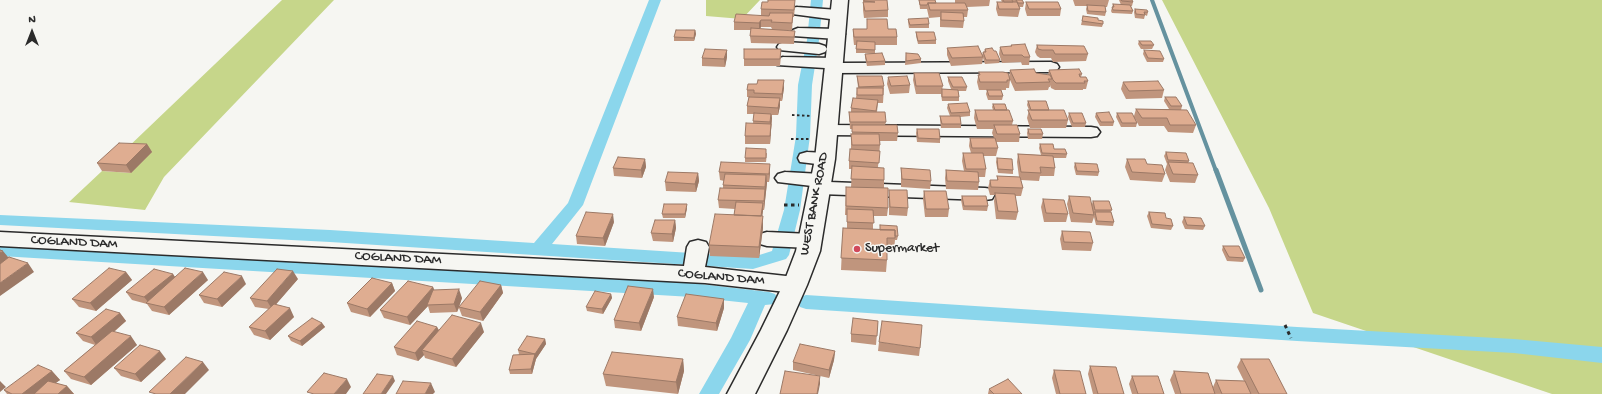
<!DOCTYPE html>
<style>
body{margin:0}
#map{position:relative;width:1602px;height:394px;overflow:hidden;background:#f6f6f2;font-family:"Gochi Hand",sans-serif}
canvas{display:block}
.north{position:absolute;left:12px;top:12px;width:40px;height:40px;-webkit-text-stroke:3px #f6f6f2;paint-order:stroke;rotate:0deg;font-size:11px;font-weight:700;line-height:16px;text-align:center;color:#2b2b2b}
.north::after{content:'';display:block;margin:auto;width:14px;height:18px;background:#2b2b2b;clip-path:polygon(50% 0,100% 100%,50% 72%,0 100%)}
</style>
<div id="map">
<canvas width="1602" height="394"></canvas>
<div class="north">N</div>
</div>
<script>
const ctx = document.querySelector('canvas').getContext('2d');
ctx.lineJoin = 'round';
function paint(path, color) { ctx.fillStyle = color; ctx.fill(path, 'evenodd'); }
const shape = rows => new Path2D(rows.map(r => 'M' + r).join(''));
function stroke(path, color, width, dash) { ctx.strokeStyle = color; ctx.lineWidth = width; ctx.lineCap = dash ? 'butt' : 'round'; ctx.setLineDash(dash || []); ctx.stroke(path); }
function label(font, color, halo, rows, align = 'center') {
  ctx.font = font + ' "Gochi Hand",sans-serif'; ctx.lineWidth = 3; ctx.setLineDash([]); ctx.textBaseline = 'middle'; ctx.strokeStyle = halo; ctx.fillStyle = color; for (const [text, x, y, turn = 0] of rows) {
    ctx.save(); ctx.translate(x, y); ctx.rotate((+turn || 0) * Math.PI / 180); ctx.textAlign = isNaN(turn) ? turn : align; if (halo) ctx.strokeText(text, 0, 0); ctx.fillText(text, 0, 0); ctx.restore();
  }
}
paint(shape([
 [282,0,334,0,164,177,145,210,69,202,102,171,131,173,124,151],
 [706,0,760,0,742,19,706,16],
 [1162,0,1602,0,1602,394,1552,394,1313,313,1269,208]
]), '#c6d68a');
stroke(shape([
 [1152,0,1216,171]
]), '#65929f', 4);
stroke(shape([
 [1216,170,1261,290]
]), '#65929f', 5);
paint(shape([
 [649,0,661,0,583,205,552,244,753,257,772,251,784,210,796,136,798,85,807,40,811,0,823,0,819,40,812,85,810,136,800,210,789,255,786,259,753,269,330,242,0,225,0,215,330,230,534,243,568,203,649,0],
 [0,244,692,283,769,292,775,294,778,299,775,304,765,305,750,340,719,394,699,394,731,338,748,303,692,297,0,256,0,244],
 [806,295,1297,327,1514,339,1602,347,1602,363,1514,353,1297,341,806,309,800,307,797,302,800,297,806,295]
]), '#8bd6ec');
const minor = shape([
 [797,7,838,10,843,12,846,15,843,18,838,20,792,14,790,11,792,8,797,7],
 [798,28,837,29,843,31,845,34,843,37,837,39,793,36,790,33,793,30,798,28],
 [785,42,819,44,825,46,827,49,825,52,819,54,779,50,777,47,779,44,785,42],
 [783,57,834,58,840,60,842,63,1051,62,1057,64,1059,67,1057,70,1051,72,833,73,827,71,825,68,777,65,775,62,777,59,783,57],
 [828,125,1091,127,1097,128,1100,132,1097,136,1091,137,828,135,822,134,819,130,822,126,828,125],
 [807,152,825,153,832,155,834,159,832,163,825,165,800,162,798,158,800,154,807,152],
 [785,172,821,174,828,176,831,180,829,182,985,188,992,189,995,194,992,199,985,200,820,194,813,192,810,188,812,186,778,182,775,178,778,174,785,172],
 [0,232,684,266,687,247,690,242,698,240,706,242,709,247,705,267,795,277,803,279,806,285,803,291,795,293,705,283,0,246,0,232],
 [767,232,810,234,817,236,821,241,817,246,810,248,767,246,760,244,756,239,760,234,767,232]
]);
const major = shape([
 [832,0,848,0,835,159,820,251,807,285,787,330,755,394,727,394,761,330,783,285,796,251,815,159,832,0]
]);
stroke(minor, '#2b2b2b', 3);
stroke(major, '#2b2b2b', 3);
stroke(shape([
 [792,115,812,116],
 [791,139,809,139]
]), '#2b2b2b', 2, [2.5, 2.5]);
stroke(shape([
 [784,205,799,205],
 [1285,325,1291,338]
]), '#2b2b2b', 3, [3.5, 3.5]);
paint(minor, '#f6f6f2');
paint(major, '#f6f6f2');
paint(shape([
 [863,0,887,0,888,10,888,17,864,18,863,10],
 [919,0,935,0,936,3,955,3,955,0,990,0,989,6,967,7,968,10,967,17,963,17,964,21,963,28,940,27,940,17,929,18,927,9,920,9],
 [1001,0,1022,0,1024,3,1023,7,1019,7,1020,9,1018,17,998,16,996,9,997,2,1002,2],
 [1073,0,1109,0,1107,7,1105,7,1106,12,1105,16,1087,14,1086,9,1087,6,1075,6],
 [1119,0,1132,0,1133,2,1132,6,1131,6,1133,11,1132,14,1112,13,1111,11,1113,4,1121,5],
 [1026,2,1061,9,1060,16,1027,16,1025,9],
 [795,6,794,17,793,17,792,30,778,30,795,31,794,44,751,43,750,36,751,30,734,30,734,22,761,15,761,9],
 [761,27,771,27,772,29,760,29],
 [1135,9,1148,12,1147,16,1145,15,1144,19,1135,18,1134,12],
 [1083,16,1098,20,1103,24,1102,27,1081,25],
 [867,19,888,29,897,37,897,45,875,45,875,53,885,61,885,65,867,66,865,58,865,54,874,53,856,53,856,45,854,45,853,36,853,29,867,29],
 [908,19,929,24,929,28,909,28,908,22],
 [695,30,696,34,694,41,674,41,674,37],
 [916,32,936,40,936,44,918,44,916,36],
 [1139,41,1154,45,1152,49,1141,49,1138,44],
 [1011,45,1030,57,1029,65,1022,65,1021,62,1002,63,999,54,1000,47,1010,47],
 [1037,45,1088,54,1086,61,1053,62,1051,58,1040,58,1037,56,1035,52],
 [947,48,982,55,983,52,984,52,985,49,994,51,1000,60,999,63,985,64,983,58,982,64,951,66,947,55],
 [727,50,727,57,725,67,702,66,702,58],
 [1144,50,1164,59,1163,62,1147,62,1143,54],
 [906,53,921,59,921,63,905,65],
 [781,56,780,66,744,66,744,59],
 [1010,70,1048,75,1049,70,1082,74,1081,77,1088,81,1086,89,1083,89,1083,90,1055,90,1051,88,1050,85,1050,87,1049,87,1048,90,1015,91,1010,80,1009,88,1006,88,1006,90,1001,90,1003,96,1002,100,988,100,986,94,987,90,991,90,979,90,977,82,979,72,1009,77],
 [914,73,943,86,942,89,951,89,948,81,948,77,967,87,966,91,958,91,959,97,959,101,942,101,941,94,916,94,913,80],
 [857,76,884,86,883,103,878,103,877,112,886,122,885,125,898,133,897,141,880,141,880,145,878,167,884,180,884,188,888,208,887,216,873,216,873,229,880,230,880,225,898,236,897,240,895,240,894,250,887,250,887,260,886,272,841,270,843,228,847,228,847,215,845,215,846,187,851,187,852,169,849,169,849,161,851,149,851,134,852,134,852,129,850,129,849,112,851,112,851,108,856,98,857,88,858,88],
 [888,77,910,85,909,93,890,94,887,84],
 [1123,82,1164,90,1162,98,1126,99,1121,89],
 [784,88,782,101,780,101,780,106,778,115,772,115,770,144,745,144,745,136,753,123,754,114,747,114,747,106,749,97,747,97,747,90],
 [1165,97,1182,106,1181,110,1196,125,1193,133,1168,132,1164,126,1139,126,1135,118,1137,123,1136,127,1121,127,1116,117,1117,113,1134,116,1136,109,1169,109,1164,101],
 [1028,101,1049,110,1068,120,1066,128,1030,128,1027,118,1029,110,1027,105],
 [948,104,970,112,970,116,960,117,961,124,961,128,941,128,940,120,940,116,950,116,947,108],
 [993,104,1007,110,1013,121,1012,125,1020,134,1019,142,996,142,998,148,996,156,983,156,986,169,985,177,979,177,979,182,978,190,946,189,945,178,946,170,964,171,962,161,963,153,971,153,969,146,970,138,994,138,992,133,993,129,977,129,974,118,975,110,993,110,992,107],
 [1069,113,1086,123,1085,127,1072,127,1068,117],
 [1096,113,1114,122,1113,126,1100,126,1095,117],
 [917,129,940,139,940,143,917,142,916,133],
 [1028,129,1043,134,1042,139,1028,139,1027,133],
 [147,144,152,152,131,173,102,171,97,163],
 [1040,144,1067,154,1066,158,1053,158,1055,168,1054,176,1040,176,1039,181,1021,180,1023,188,1021,196,1015,196,1018,212,1016,220,996,219,994,201,995,195,990,195,988,188,990,180,997,180,997,176,1019,177,1017,162,1018,154,1041,155,1039,148],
 [1166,152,1189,161,1188,163,1198,175,1195,183,1170,182,1165,170,1167,164,1164,156],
 [767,153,766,162,745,162,745,158],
 [997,158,1013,170,1013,174,998,173,996,162],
 [645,159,646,167,642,178,614,176,613,168],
 [1127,159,1147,164,1165,174,1162,182,1130,180,1125,167],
 [1075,163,1099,172,1098,176,1076,175,1074,167],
 [901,168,931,181,930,189,901,187],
 [719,172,770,172,769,182,767,182,764,210,763,210,762,216,763,228,759,258,710,256,709,245,734,215,735,209,719,208,718,200,723,188,723,185,724,181,720,180],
 [698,173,699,181,696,192,666,191,665,182],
 [889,190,908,208,907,216,889,215],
 [924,191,949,209,948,217,925,217,923,199],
 [962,196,988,206,987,211,963,210,961,200],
 [1069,196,1092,204,1093,201,1112,210,1111,212,1114,222,1113,226,1096,225,1094,217,1092,223,1071,222,1067,204],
 [1043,199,1068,214,1066,222,1044,222,1041,207],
 [687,208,685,218,663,218,662,214],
 [1149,212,1166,218,1173,226,1171,230,1151,228,1147,216],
 [1184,217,1205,226,1203,230,1185,229,1182,222],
 [675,220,676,228,673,242,653,241,651,233],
 [614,222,605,246,577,244,576,236],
 [1062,231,1093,243,1091,251,1062,250,1060,239],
 [1223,246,1245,258,1243,262,1227,261,1222,250],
 [126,272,132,280,96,311,79,307,72,299],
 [173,274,175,277,208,280,169,315,152,311,147,304,132,300,126,292],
 [298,279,276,304,294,317,270,340,254,335,249,327,269,309,255,307,250,298],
 [392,283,395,291,370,317,351,312,347,303],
 [246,284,222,307,204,303,199,295],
 [501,285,503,293,483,321,462,316,459,308,457,312,430,313,428,306,410,325,384,318,380,310,433,287,434,290,462,298,459,307],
 [611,294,612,298,603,314,587,311,586,307],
 [654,297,641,331,615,328,614,320],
 [724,299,724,308,717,331,678,326,677,317],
 [120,313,126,321,114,332,137,345,91,385,71,379,64,371,95,345,83,341,76,333],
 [878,321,876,345,851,342,851,334],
 [322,323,325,327,302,346,291,341,288,336],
 [437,327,439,330,484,332,456,367,425,358,424,355,418,361,397,355,394,347],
 [545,339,546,344,536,359,532,374,510,374,509,370,519,354,518,350],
 [879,342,920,348,919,356,878,351],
 [835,351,834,360,829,378,820,376,820,384,820,376,793,370,793,362],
 [166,359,141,382,121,376,114,368],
 [683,359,684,371,678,394,606,386,603,374],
 [1241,359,1287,394,1175,394,1170,380,1174,371,1213,387,1216,380,1244,381,1237,367],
 [1090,366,1124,394,1093,394,1088,374],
 [1054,370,1086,394,1056,394,1052,378],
 [52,371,60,380,55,383,67,386,74,394,7,394,4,390],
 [1132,376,1164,394,1132,394,1129,384],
 [989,389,994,394,988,394]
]), '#c0957d');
paint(shape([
 [761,20,761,27,759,30,759,23],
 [695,30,696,34,694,41,694,38],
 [727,50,727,57,725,67,724,59],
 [784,80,784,88,782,101,782,94],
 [780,98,780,106,778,115,778,108],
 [771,114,772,118,770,144,770,122],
 [147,144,152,152,131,173,126,165],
 [645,159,646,167,642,178,641,170],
 [770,164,770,172,769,182,769,174],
 [698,173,699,181,696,192,695,184],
 [766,175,767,183,764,210,764,201],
 [763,203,763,211,761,225,761,217],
 [687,204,687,208,685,218,685,214],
 [613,214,614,222,605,246,603,238],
 [763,216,763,228,759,258,759,247],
 [675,220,676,228,673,242,672,234],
 [3,251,13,263,0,272,0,253],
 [28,263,34,272,0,296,0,283],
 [293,271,298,279,272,309,267,301],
 [126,272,132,280,96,311,90,303],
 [203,272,208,280,169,315,164,307],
 [173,274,178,282,149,303,144,297],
 [242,276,246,284,222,307,217,299],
 [392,283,395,291,370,317,367,309],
 [501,285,503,293,483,321,480,312],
 [433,287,437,296,427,305,428,306,410,325,407,317],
 [459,289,462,298,457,312,454,304],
 [653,289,654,297,641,331,639,323],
 [611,294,612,298,603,314,602,309],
 [724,299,724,308,717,331,716,323],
 [290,308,294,317,270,340,265,331],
 [120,313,126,321,97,346,91,337],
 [322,323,325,327,302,346,300,341],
 [481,323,484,332,456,367,452,359],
 [437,327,441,335,422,350,424,355,418,361,415,353],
 [131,336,137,345,91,385,84,377],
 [545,339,546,344,536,359,532,374,531,369,535,354],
 [160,351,166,359,141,382,135,374],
 [835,351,834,360,829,378,829,370],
 [683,359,684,371,678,394,676,382],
 [203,362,209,370,185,394,170,394],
 [52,371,60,380,41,394,22,394],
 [393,376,395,381,386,394,381,394],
 [820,376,820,384,818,394,817,394],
 [347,379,351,387,346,394,334,394],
 [0,381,6,387,0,392],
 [431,383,435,392,433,394,425,394],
 [67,386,74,394,58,394]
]), '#9c7966');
const building = shape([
 [768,0,795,0,794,10,761,9,762,2,768,2,768,0],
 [864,0,887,0,888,10,865,11,863,2,875,2,864,1,864,0],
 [919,0,935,0,936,3,928,3,927,5,920,5,919,0],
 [1003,0,1012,0,1013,2,1004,2,1003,0],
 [1016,0,1022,0,1024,3,1018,3,1016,0],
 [1121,0,1132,0,1133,2,1122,1,1121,0],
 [997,2,1017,2,1020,9,999,9,997,2],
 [1026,2,1058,2,1061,9,1029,9,1026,2],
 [928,3,965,3,968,10,930,10,928,3],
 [1113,4,1130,5,1133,11,1113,10,1112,7,1114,7,1113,4],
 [1087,5,1105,6,1106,12,1088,11,1087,5],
 [1135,9,1147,10,1148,12,1144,12,1145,15,1136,14,1135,9],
 [941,12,963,13,964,21,941,20,941,12],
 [770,13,793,13,792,23,771,22,772,20,761,20,759,23,734,22,736,14,769,16,770,13],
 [1083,16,1098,18,1098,20,1103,21,1103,24,1082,21,1083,16],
 [928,18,929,24,910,25,908,19,928,18],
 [867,19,887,19,888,29,896,29,897,37,854,37,853,29,867,29,867,19],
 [751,28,795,31,794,37,750,36,751,28],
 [676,30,695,30,694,38,674,37,676,30],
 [916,32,934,32,936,40,918,41,916,32],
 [857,41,875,42,875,50,856,49,857,41],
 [1139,41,1151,41,1154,45,1142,45,1139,41],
 [1025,44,1030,57,1024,57,1022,55,1003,55,1000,47,1012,46,1011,45,1025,44],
 [1037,45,1084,46,1088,54,1055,54,1053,50,1042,50,1038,49,1037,45],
 [978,46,983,57,952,58,947,48,978,46],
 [992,48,994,51,996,51,1000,60,986,60,983,52,986,52,985,49,992,48],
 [705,49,727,50,724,59,702,58,705,49],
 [744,49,781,49,780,59,744,59,744,49],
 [1144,50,1160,51,1164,59,1148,58,1144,50],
 [882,53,885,61,867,62,865,54,882,53],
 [906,53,918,54,921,59,906,61,906,53],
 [1034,69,1036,73,1050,75,1052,79,1048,79,1050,82,1016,83,1010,70,1034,69],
 [1079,69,1082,74,1079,74,1080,77,1086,77,1088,81,1084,81,1085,83,1056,83,1053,80,1049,70,1079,69],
 [979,72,1003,72,1008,73,1010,80,1007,80,1007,82,980,82,978,75,980,75,979,72],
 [914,73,939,73,943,86,916,86,914,73],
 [857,76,882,76,884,86,859,87,857,76],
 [907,76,910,85,891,86,888,77,907,76],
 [948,77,962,77,967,87,953,87,948,77],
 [758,80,784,80,782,94,754,93,754,90,747,90,748,84,757,84,758,80],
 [1158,81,1164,90,1129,91,1123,82,1158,81],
 [857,88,883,88,883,95,857,95,857,88],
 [942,89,958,90,959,97,942,97,942,89],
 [987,90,1001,90,1003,96,989,96,987,90],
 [749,97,780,98,778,108,747,106,749,97],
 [1165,97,1176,97,1182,106,1171,106,1165,97],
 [853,98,878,100,876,111,851,108,853,98],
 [1028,101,1046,101,1049,110,1031,110,1028,101],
 [967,103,970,112,951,113,948,104,967,103],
 [993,104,1005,104,1007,110,995,110,993,104],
 [1136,109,1187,110,1196,125,1170,125,1167,118,1142,118,1136,109],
 [975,110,1009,110,1013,121,978,121,975,110],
 [1028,110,1064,110,1068,120,1032,120,1028,110],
 [849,112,885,112,886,122,850,122,849,112],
 [1109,112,1114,122,1101,122,1096,113,1109,112],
 [754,113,771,114,770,122,753,121,754,113],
 [1069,113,1082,113,1086,123,1073,123,1069,113],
 [1117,113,1132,113,1137,123,1122,123,1117,113],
 [940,116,960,116,961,124,942,124,940,116],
 [746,123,771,124,770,136,745,136,746,123],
 [852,125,897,125,898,133,852,132,852,125],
 [994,125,1017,125,1020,134,997,134,994,125],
 [917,129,939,129,940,139,918,138,917,129],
 [1028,129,1041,129,1043,134,1029,134,1028,129],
 [851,134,879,134,880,145,852,145,851,134],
 [970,138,995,138,998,148,972,148,970,138],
 [119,143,147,144,126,165,97,163,119,143],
 [1040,144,1053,144,1054,149,1065,149,1067,154,1042,153,1040,144],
 [746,148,766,149,766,158,745,158,746,148],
 [850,149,880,151,879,163,849,161,850,149],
 [1166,152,1186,153,1189,161,1168,160,1166,152],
 [963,153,983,153,986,169,966,169,963,153],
 [1018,154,1053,156,1055,168,1040,167,1041,173,1021,172,1018,154],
 [618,157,645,159,641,170,613,168,618,157],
 [997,158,1012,159,1013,170,998,169,997,158],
 [1127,159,1145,159,1147,164,1162,165,1165,174,1132,172,1127,159],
 [721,162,770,164,769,174,719,172,721,162],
 [1168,162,1193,163,1198,175,1173,174,1168,162],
 [1075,163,1097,164,1099,172,1077,171,1075,163],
 [852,166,884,168,884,180,851,179,852,166],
 [901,168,930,170,931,181,902,179,901,168],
 [946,170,978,172,979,182,947,181,946,170],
 [668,172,698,173,695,184,665,182,668,172],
 [725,174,766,175,765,187,723,185,725,174],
 [997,176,1020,177,1023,188,991,187,990,180,998,180,997,176],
 [846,187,888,188,888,208,846,206,846,187],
 [720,188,765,189,764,201,718,200,720,188],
 [889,190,907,190,908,208,890,207,889,190],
 [924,191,946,191,949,209,926,209,924,191],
 [995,193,1015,194,1018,212,998,211,995,193],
 [962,196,986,196,988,206,964,206,962,196],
 [1069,196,1090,197,1094,215,1073,213,1069,196],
 [1043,199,1064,200,1068,214,1046,213,1043,199],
 [1093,201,1109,201,1112,210,1095,210,1093,201],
 [736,202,763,203,761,216,734,215,736,202],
 [664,204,687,204,685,214,662,214,664,204],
 [847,209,873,210,874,223,847,222,847,209],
 [586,212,613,214,603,238,576,236,586,212],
 [1095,212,1111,212,1114,222,1097,221,1095,212],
 [1149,212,1165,213,1166,218,1171,219,1173,226,1152,224,1149,212],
 [715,214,763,216,759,247,709,245,715,214],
 [1184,217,1201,218,1205,226,1187,225,1184,217],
 [655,220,675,220,672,234,651,233,655,220],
 [880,225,897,226,898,236,895,236,895,230,880,230,880,225],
 [843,228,895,230,895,238,887,238,887,260,841,258,843,228],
 [1062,231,1090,232,1093,243,1064,242,1062,231],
 [1223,246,1239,246,1245,258,1229,257,1223,246],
 [0,250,3,251,0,253,0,250],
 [9,257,28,263,0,283,0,264,9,257],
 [109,268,126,272,90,303,72,299,109,268],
 [185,268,203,272,164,307,146,303,185,268],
 [154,269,173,274,144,297,126,292,154,269],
 [277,269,293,271,267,301,250,298,277,269],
 [224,272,242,276,217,299,199,295,224,272],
 [372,278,392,283,367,309,347,303,372,278],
 [408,281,433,287,407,317,380,310,408,281],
 [480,281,501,285,480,312,459,307,480,281],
 [628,286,653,289,639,323,614,320,628,286],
 [459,289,454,304,427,305,433,290,459,289],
 [595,291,611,294,602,309,586,307,595,291],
 [686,294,724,299,716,323,677,317,686,294],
 [274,304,290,308,265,331,249,327,274,304],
 [106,309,120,313,91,337,76,333,106,309],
 [452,315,481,323,452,359,422,350,452,315],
 [312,318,322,323,300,341,288,336,312,318],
 [853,318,878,321,877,336,851,334,853,318],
 [417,321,437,327,415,353,394,347,417,321],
 [882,321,922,325,920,348,879,342,882,321],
 [112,331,131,336,84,377,64,371,112,331],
 [527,336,545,339,535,354,531,369,509,370,513,355,535,354,518,350,527,336],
 [800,344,835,351,829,370,793,362,800,344],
 [140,345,160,351,135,374,114,368,140,345],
 [612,352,683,359,676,382,603,374,612,352],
 [186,357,203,362,170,394,156,394,149,392,186,357],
 [1241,359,1269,359,1287,394,1259,394,1241,359],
 [38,365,52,371,22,394,12,394,4,390,38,365],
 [1090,366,1116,367,1124,394,1098,394,1090,366],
 [1054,370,1080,371,1086,394,1060,394,1054,370],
 [785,371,820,376,817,394,780,394,785,371],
 [1174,371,1208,373,1215,394,1181,394,1174,371],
 [324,373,347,379,334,394,314,394,307,392,324,373],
 [377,374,393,376,381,394,363,394,377,374],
 [1132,376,1158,376,1164,394,1138,394,1132,376],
 [1008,379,1022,394,994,394,989,389,1008,379],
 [1216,380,1245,381,1251,394,1222,394,1216,380],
 [48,381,67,386,58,394,34,394,48,381],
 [403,381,431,383,425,394,396,394,403,381]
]);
paint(building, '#dfad91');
stroke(building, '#9c7966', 1);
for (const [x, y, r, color] of [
 [857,249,4,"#d1495b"]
]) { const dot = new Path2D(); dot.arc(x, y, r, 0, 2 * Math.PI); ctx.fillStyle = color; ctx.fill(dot); stroke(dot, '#f6f6f2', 1.5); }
label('14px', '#2b2b2b', '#f6f6f2', [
 ["WEST BANK ROAD",815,204,-79],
 ["COGLAND DAM",74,243,3],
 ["COGLAND DAM",398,259,3],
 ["COGLAND DAM",721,278,5]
]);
label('14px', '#2b2b2b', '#f6f6f2', [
 ["Supermarket",865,249]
], 'left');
</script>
